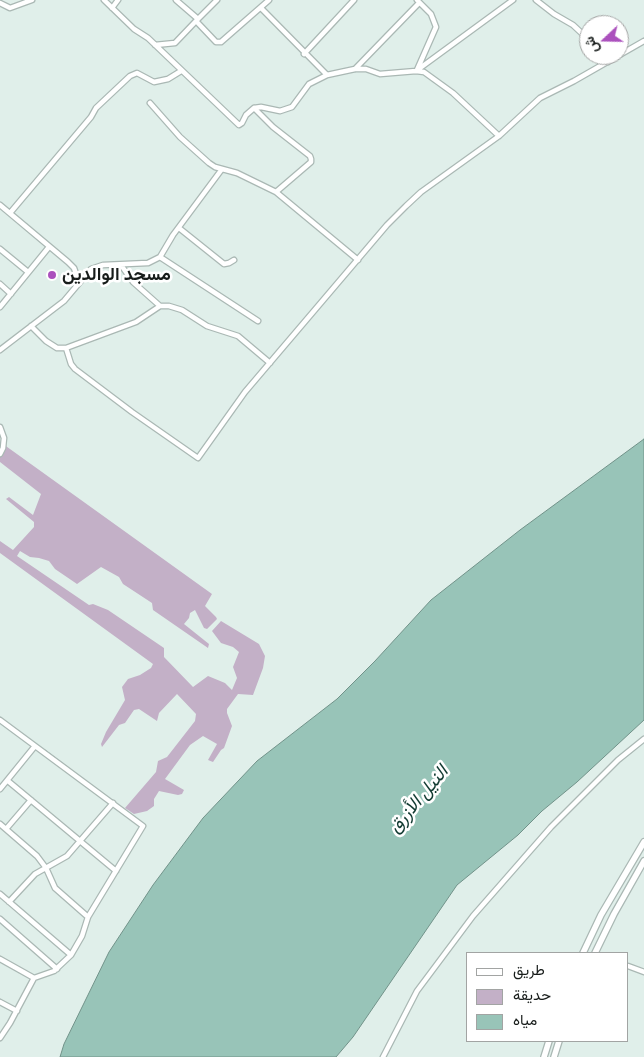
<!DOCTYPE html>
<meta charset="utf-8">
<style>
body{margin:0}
#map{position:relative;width:644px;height:1057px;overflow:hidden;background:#e0efea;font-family:"Roboto Condensed",Vazirmatn,sans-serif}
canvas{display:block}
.legend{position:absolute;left:466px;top:952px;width:162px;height:90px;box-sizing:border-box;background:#fff;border:1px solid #a2a4a3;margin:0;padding:6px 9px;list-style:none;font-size:15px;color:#171c1a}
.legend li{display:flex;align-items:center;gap:10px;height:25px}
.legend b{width:25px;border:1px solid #a2a4a3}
.north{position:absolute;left:579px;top:15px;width:50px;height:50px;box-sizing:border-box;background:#fff;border:1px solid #a2a4a3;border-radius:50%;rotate:249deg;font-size:14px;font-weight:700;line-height:20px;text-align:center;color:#171c1a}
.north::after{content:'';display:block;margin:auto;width:18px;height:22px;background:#ab51bd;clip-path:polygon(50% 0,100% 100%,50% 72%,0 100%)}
</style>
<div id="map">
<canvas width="644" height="1057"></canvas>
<ul class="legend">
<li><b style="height:6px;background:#fff"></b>طريق</li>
<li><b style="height:14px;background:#c3b0c7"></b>حديقة</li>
<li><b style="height:14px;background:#98c4b8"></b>مياه</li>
</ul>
<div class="north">ش</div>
</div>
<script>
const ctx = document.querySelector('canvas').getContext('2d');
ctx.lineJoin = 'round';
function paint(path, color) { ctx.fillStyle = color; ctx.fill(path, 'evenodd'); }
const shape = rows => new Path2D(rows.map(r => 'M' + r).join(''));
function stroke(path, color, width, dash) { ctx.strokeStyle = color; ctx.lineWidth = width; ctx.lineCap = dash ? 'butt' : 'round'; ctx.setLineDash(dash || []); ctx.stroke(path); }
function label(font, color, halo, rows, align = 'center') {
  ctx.font = font + ' "Roboto Condensed",Vazirmatn,sans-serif'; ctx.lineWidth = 5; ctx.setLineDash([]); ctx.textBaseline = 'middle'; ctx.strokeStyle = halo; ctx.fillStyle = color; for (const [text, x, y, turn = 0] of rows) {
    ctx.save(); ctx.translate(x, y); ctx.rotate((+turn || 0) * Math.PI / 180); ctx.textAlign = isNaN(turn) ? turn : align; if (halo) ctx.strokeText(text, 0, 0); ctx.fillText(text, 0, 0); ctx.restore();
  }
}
paint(shape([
 [3,444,212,594,205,606,216,617,217,619,207,629,204,628,195,610,190,613,189,618,184,624,209,644,208,648,153,610,152,603,123,584,119,577,101,567,77,584,55,569,49,561,39,558,30,557,20,551,17,556,89,605,93,604,108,610,164,648,164,657,193,687,208,676,225,683,232,690,237,678,233,667,239,652,233,647,221,643,212,631,221,621,259,644,265,656,263,668,253,695,238,694,227,709,227,713,232,726,224,748,221,750,213,762,208,760,217,744,203,736,190,745,165,779,184,790,182,794,178,795,159,791,154,799,154,806,147,811,134,814,125,808,156,772,158,761,167,757,195,721,196,714,177,694,159,713,157,721,139,709,134,710,125,723,119,725,102,747,101,744,106,732,125,700,122,687,128,679,140,675,151,668,153,664,0,553,0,541,13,550,34,527,34,522,6,499,9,497,33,515,41,494,0,462,0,450]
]), '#c3b0c7');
const water = shape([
 [644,439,644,720,577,782,542,811,518,835,457,885,353,1037,336,1057,60,1057,64,1044,109,952,153,885,203,818,257,761,337,699,375,661,431,600,520,530,644,439]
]);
paint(water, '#98c4b8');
stroke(water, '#719289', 1);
stroke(shape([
 [45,750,114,802]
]), '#719289', 1);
const minor = shape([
 [104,0,134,29,148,38,239,125,242,123,246,115,254,108,261,107,280,111,292,107,309,84,327,75],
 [176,0,198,19],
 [417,0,431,14,436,27,417,70],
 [536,0,554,14,573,25,589,40],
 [0,3,10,8,32,0],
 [112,8,118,0],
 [261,8,327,75,355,69,366,69,380,74,416,71,424,72,453,93,499,136],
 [196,21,217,0],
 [155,45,175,43,196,21,216,42,221,42,269,0],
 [304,54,354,0],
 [602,55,608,62],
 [355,69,419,3],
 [416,71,513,0],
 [150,103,180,137,209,163,215,167,237,173,276,192,358,260],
 [254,108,273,127,310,156,311,159,311,162,276,192],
 [0,205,68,262,74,268,79,282],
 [10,213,91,117,96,108,130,76,137,73,154,82,168,79,181,71],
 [179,228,224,264,229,263,234,260],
 [0,249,28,272],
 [160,257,258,321],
 [121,265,133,282,160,306],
 [0,284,11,294],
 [0,307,49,247],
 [31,326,46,341,57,348,66,348,136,322,160,306,169,306,182,310,207,326,238,336,270,363],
 [66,348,71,364,75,369,132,412,198,458,245,392,387,225,406,206,421,192,499,136,540,98,574,81,644,41],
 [0,350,64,301,91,269,103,265,148,263,160,257,173,235,222,169],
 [0,427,4,438,3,448,0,454],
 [0,720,143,826,88,917,82,936,71,955,54,971,34,978,10,1023,0,1038],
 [8,781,116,871],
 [0,789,35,746],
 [0,824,37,856,46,868,55,888,88,917],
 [6,829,31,800],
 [0,894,71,955],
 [9,902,35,874,67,856,113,803],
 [0,919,57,969],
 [0,959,34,978],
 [628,966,644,972],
 [0,1002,17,1011],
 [383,1057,417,991,473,916,551,827,618,760,644,739]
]);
const major = shape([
 [583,953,601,915,644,842],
 [595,953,614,914,644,861],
 [544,1057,549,1041],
 [554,1057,559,1041]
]);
stroke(minor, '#aab8b4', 7);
stroke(major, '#aab8b4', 8);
stroke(minor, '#fff', 4.5);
stroke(major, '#fff', 5.5);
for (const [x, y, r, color] of [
 [52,275,5,"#ab51bd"]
]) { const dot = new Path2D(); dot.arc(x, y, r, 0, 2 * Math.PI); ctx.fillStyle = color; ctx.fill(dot); stroke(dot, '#fff', 2); }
label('bold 18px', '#171c1a', '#fff', [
 ["مسجد الوالدين",62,275]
], 'left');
label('italic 19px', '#113a31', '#fff', [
 ["النيل الأزرق",419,800,-50]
]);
</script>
